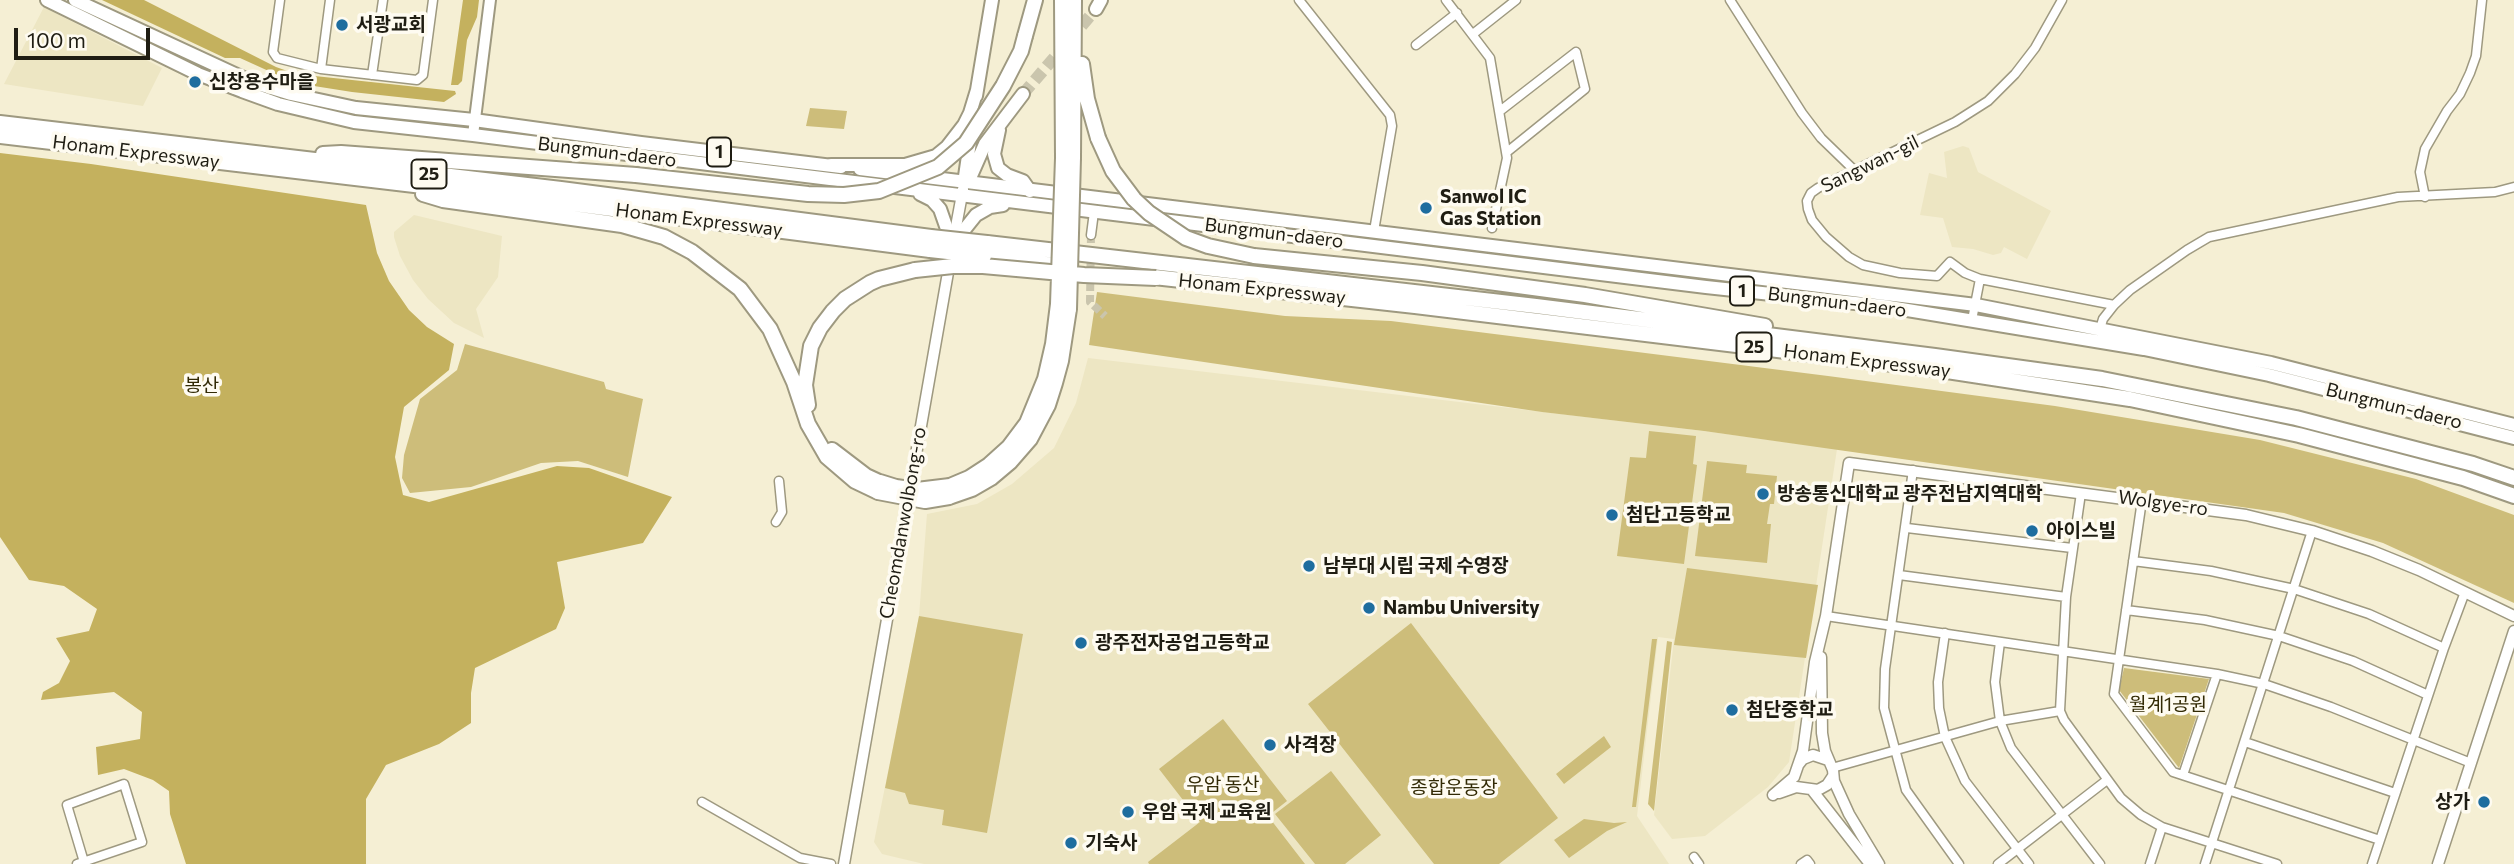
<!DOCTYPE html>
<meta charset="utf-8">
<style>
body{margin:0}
#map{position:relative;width:2514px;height:864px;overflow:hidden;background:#f5efd4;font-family:Commissioner,sans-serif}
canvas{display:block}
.scale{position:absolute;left:14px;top:28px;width:136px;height:32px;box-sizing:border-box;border:4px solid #1f1d13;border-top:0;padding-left:9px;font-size:21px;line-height:24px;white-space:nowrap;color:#1f1d13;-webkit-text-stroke:5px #fefbf1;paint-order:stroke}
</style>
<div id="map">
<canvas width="2514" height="864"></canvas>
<div class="scale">100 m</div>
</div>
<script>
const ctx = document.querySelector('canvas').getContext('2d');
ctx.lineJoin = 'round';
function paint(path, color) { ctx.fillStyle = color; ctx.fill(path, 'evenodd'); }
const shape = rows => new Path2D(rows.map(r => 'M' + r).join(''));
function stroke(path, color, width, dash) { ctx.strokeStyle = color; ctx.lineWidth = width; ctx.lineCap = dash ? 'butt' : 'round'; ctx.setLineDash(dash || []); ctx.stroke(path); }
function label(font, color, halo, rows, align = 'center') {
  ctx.font = font + ' Commissioner,"Noto Sans KR",sans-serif'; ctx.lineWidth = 7; ctx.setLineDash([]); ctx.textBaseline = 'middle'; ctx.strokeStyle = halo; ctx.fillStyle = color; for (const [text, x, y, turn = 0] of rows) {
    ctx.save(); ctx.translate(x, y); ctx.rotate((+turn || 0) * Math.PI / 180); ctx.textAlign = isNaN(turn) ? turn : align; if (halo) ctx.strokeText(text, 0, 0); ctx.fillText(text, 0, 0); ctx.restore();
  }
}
paint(shape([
 [44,7,162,68,143,106,4,84],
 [1963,146,1969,148,1978,172,2051,211,2027,259,2004,247,2001,253,1993,255,1973,249,1952,247,1943,218,1920,215,1929,173,1947,178,1944,152],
 [414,215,502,236,498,277,476,309,484,338,454,323,428,299,413,280,400,256,394,237,394,232],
 [1088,358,1704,431,1837,449,1789,762,1768,787,1705,836,1672,839,1654,815,1674,639,1658,637,1637,816,1669,864,924,864,882,854,874,842,919,616,927,514,977,504,1012,484,1054,448,1076,403]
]), '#ede6c3');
paint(shape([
 [810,108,847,111,844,129,806,126],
 [1097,292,1285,316,1391,321,1828,376,2055,406,2260,440,2416,479,2514,515,2514,603,2383,543,2284,513,1704,431,1542,412,1089,345],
 [465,344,604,382,606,389,643,399,628,477,578,461,541,463,471,487,410,493,402,478,404,455,420,399,457,370],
 [1649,431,1696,436,1693,464,1697,465,1684,564,1617,556,1630,457,1646,458],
 [1707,461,1747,465,1746,473,1777,476,1774,504,1770,504,1767,524,1771,524,1767,563,1695,556],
 [1687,568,1818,585,1806,658,1674,645],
 [919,616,1023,634,987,833,942,825,944,810,909,804,905,793,885,788],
 [1411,623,1558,818,1499,864,1434,864,1308,704],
 [1652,639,1657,639,1636,807,1632,807],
 [1667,641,1672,642,1654,811,1648,804],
 [2124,668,2209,679,2179,768,2119,690],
 [1223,719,1287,801,1268,816,1305,864,1149,864,1148,862,1200,822,1159,769],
 [1604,736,1611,747,1564,784,1556,774],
 [1331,771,1381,835,1345,864,1315,864,1275,814],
 [1584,819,1614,823,1627,822,1607,831,1569,858,1554,840]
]), '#cdbd7a');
paint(shape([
 [102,0,144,0,276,67,296,74,455,91,456,94,444,102,352,92,295,83,240,58,225,58],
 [463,0,479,0,477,17,467,40,462,81,458,85,451,85],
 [0,153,91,164,366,205,377,253,389,281,409,310,427,327,454,344,449,370,404,407,395,457,403,495,429,502,557,466,589,468,672,497,643,543,557,562,565,608,556,629,475,668,471,693,471,723,439,744,386,765,366,799,366,864,186,864,170,814,169,791,153,780,124,769,98,775,96,747,140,739,142,712,114,692,41,700,43,692,59,683,70,661,56,638,89,631,97,609,64,586,29,580,0,537]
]), '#c4b15e');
stroke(shape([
 [1091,235,1090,302,1105,316]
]), '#cac5ad', 8, [8, 4]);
stroke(shape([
 [1023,94,1096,9]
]), '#cac5ad', 12, [12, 6]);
const minor = shape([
 [280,0,273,52,277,58,321,69,417,80,423,75,433,0],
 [1299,0,1390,115,1392,126,1374,231],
 [1446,0,1490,58,1507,158,1492,228],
 [1730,0,1802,113,1821,138,1854,170],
 [2062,0,2035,48,2015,74,1988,101,1955,122,1818,188,1811,193,1807,201,1808,209,1812,220,1826,237,1849,257,1863,265,1900,273,1937,276,1950,262,1965,273,1980,279,2114,305],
 [1473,34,1516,0],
 [1416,45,1457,13],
 [321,69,330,0],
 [372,75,383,0],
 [1500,111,1576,52,1585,89,1507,152],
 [2425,197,2420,172,2425,149,2447,111,2460,94,2470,73,2476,56,2482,0],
 [1091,235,1094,212],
 [1972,320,1980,279],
 [2100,329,2103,319,2114,305,2130,290,2187,250,2209,237,2398,197,2495,192,2514,187],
 [1913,470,1885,669,1884,708,1906,790,1959,864],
 [2081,493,2066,597,2060,711,2064,720,2121,798,2141,815,2162,827,2277,864],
 [2142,500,2114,694,2173,772,2380,840],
 [776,522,782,512,779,481],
 [1907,528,2072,548],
 [2133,561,2211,571,2294,589,2369,614,2444,648],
 [1899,575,2066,597],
 [2126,610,2205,620,2279,636,2353,661,2428,695],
 [1826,616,2217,674,2264,684,2331,707,2471,763],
 [1945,633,1938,682,1939,708,1945,737,1965,781,2029,864],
 [2000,642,1995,682,2000,721,2011,748,2100,864],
 [2245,742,2395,793],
 [1832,768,2000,721,2060,711],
 [2183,775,2217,674],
 [702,802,800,858,831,864],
 [1694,857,1699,864],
 [77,864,142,842,124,784,67,805,84,862],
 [1801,864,1807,860,1810,864],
 [1998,864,2107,780],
 [2150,864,2162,827],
 [2205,864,2312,531],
 [2372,864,2444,648,2465,592]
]);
const tertiary = shape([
 [953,243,963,189],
 [1821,657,1822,733,1825,751,1833,770,1834,781,1849,814,1879,864],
 [1799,764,1803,759,1813,755,1828,760],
 [1812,790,1870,864],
 [1779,793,1796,787,1818,790,1827,785,1833,776],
 [1773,795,1794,777,1803,751,1815,662,1826,616,1849,463,2246,515,2312,531,2372,551,2419,570,2514,616],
 [844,864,950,261],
 [2438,864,2514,631]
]);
const secondary = shape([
 [473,135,490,0]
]);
const primary = shape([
 [47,0,198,74,242,91,278,104,354,122,473,135,1706,287,1883,306,2144,349,2269,375,2514,438],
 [75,0,252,82,291,94,356,108,474,120,641,143,841,167],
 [860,169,1976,305,2271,363,2514,425],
 [920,194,932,200,940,209,947,229,949,248],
 [956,246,964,230,976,215,990,207,1003,205]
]);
const trunk = shape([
 [1096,9,1101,0],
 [976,96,992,0],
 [999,130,994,154,998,168,1007,175,1023,181,1030,191],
 [831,165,905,165,936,156,947,147,964,125,970,113,977,90],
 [970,178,985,144,1023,94],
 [964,183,971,135]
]);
const motorway = shape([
 [1062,0,1063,158],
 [1025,36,1035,0],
 [1082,64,1087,99,1098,138],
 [0,123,561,189,931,237],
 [0,136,566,203,930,250],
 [323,154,341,153,636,175],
 [1073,158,1074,0],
 [423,194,443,200,622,225,664,237,692,252,740,289,770,329,794,382,808,424,827,457,855,481,878,492],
 [987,243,1536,306,1935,356,2102,379,2296,418,2473,464,2514,478],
 [984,256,1069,267],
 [1254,256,1422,273,1585,295,1765,326],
 [1145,276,1415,306,1934,369,2130,399,2299,435,2463,478,2514,496],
 [808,405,805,385,811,346,820,328,833,311,845,299,870,283,879,279,915,270],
 [832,450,866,476,879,482],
 [950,486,969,478,989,465,1009,447,1027,423,1045,379,1053,344,1058,304],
 [949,497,972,489,991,478,1010,462,1030,439,1048,405,1055,383,1061,361,1069,309]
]);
stroke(minor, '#9e9980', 11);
stroke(tertiary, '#9e9980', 13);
stroke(secondary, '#9e9980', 14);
stroke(primary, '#9e9980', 16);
stroke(trunk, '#9e9980', 16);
stroke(motorway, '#9e9980', 18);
stroke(minor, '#fff', 8);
stroke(tertiary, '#fff', 10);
stroke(secondary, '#fff', 10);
stroke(primary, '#fff', 12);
stroke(trunk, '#fff', 12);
stroke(motorway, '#fff', 14);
const motorwayBridge = shape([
 [1098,138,1113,171,1134,199,1149,213,1186,238,1208,246,1254,256],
 [636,175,808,194,844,195,879,191,938,167,966,143,1003,86,1021,51,1025,36],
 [931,237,987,243],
 [930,250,984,256],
 [915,270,953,266,983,266,1084,275,1156,278],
 [1058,304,1063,158],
 [1069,309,1073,158],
 [880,482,896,487,917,490,950,486],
 [878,492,925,501,949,497]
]);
stroke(motorwayBridge, '#9e9980', 18, []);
stroke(motorwayBridge, '#fff', 14);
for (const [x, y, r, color] of [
 [342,25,7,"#1e6d9f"],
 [195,82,7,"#1e6d9f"],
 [1426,208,7,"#1e6d9f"],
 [1763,494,7,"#1e6d9f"],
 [1612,515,7,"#1e6d9f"],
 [2032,531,7,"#1e6d9f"],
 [1309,566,7,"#1e6d9f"],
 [1369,608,7,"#1e6d9f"],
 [1081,643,7,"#1e6d9f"],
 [1732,710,7,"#1e6d9f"],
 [1270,745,7,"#1e6d9f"],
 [2484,802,7,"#1e6d9f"],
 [1128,812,7,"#1e6d9f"],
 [1071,843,7,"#1e6d9f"]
]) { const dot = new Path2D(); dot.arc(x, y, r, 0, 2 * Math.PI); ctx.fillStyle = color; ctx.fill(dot); stroke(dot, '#fefbf1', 2.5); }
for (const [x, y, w] of [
 [719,152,24],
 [429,174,35],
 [1742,291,24],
 [1754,347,35]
]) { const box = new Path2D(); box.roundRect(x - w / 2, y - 14.5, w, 29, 5); ctx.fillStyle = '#fefbf1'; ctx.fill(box); stroke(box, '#1f1d13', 2); }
label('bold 18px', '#1f1d13', null, [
 ["1",719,152],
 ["25",429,174],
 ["1",1742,291],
 ["25",1754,347]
]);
label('bold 19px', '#1f1d13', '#fefbf1', [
 ["서광교회",356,25],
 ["신창용수마을",209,82],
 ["Sanwol IC",1440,197],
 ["Gas Station",1440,219],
 ["방송통신대학교 광주전남지역대학",1777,494],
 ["첨단고등학교",1626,515],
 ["아이스빌",2046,531],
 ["남부대 시립 국제 수영장",1323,566],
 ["Nambu University",1383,608],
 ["광주전자공업고등학교",1095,643],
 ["첨단중학교",1746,710],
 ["사격장",1284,745],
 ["상가",2470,802,"right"],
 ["우암 국제 교육원",1142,812],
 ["기숙사",1085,843]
], 'left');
label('19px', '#1f1d13', '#fefbf1', [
 ["Honam Expressway",136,152,7],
 ["Bungmun-daero",607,152,7],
 ["Sangwan-gil",1870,164,-26],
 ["Honam Expressway",699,220,7],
 ["Bungmun-daero",1274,233,7],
 ["Honam Expressway",1262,289,6],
 ["Bungmun-daero",1837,302,7],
 ["Honam Expressway",1867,361,7],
 ["Bungmun-daero",2394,406,14],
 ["Wolgye-ro",2163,503,8],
 ["Cheomdanwolbong-ro",903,523,-80]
]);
label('19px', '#322a05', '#fefbf1', [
 ["봉산",202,386],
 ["월계1공원",2168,705],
 ["우암 동산",1223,785],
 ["종합운동장",1454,788]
]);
</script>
